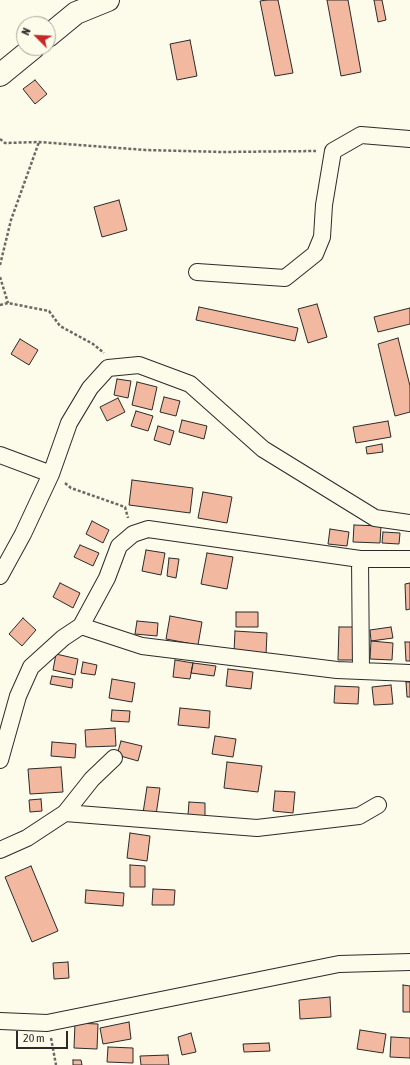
<!DOCTYPE html>
<style>
body{margin:0}
#map{position:relative;width:410px;height:1065px;overflow:hidden;background:#fdfbea;font-family:"Asap Condensed",sans-serif}
canvas{display:block}
.north{position:absolute;left:16px;top:16px;width:40px;height:40px;box-sizing:border-box;background:#fdfbea;border:1px solid #a9a89e;border-radius:50%;rotate:294deg;font-size:11px;font-weight:700;line-height:16px;text-align:center;color:#2b2b2b}
.north::after{content:'';display:block;margin:auto;width:14px;height:18px;background:#c62828;clip-path:polygon(50% 0,100% 100%,50% 72%,0 100%)}
.scale{position:absolute;left:16px;top:1031px;width:52px;height:18px;box-sizing:border-box;border:2px solid #2b2b2b;border-top:0;padding-left:5px;font-size:12px;line-height:14px;white-space:nowrap;color:#2b2b2b;-webkit-text-stroke:3px #fdfbea;paint-order:stroke}
</style>
<div id="map">
<canvas width="410" height="1065"></canvas>
<div class="north">N</div>
<div class="scale">20 m</div>
</div>
<script>
const ctx = document.querySelector('canvas').getContext('2d');
ctx.lineJoin = 'round';
function paint(path, color) { ctx.fillStyle = color; ctx.fill(path, 'evenodd'); }
const shape = rows => new Path2D(rows.map(r => 'M' + r).join(''));
function stroke(path, color, width, dash) { ctx.strokeStyle = color; ctx.lineWidth = width; ctx.lineCap = dash ? 'butt' : 'round'; ctx.setLineDash(dash || []); ctx.stroke(path); }
const building = shape([
 [267,0,278,0,293,73,275,76,260,1,267,0],
 [327,0,348,0,361,72,341,76,327,0],
 [374,0,382,0,386,20,378,22,374,0],
 [190,40,197,76,177,80,170,44,190,40],
 [35,80,47,94,35,104,23,89,35,80],
 [119,200,127,230,102,237,94,207,119,200],
 [317,304,327,337,308,343,298,309,317,304],
 [199,307,298,328,295,341,196,320,199,307],
 [410,308,410,324,378,332,374,317,410,308],
 [398,338,410,386,410,412,395,416,378,344,398,338],
 [20,339,38,350,29,365,11,354,20,339],
 [117,379,131,381,128,398,114,395,117,379],
 [137,382,157,387,152,410,132,405,137,382],
 [164,397,180,401,176,416,160,412,164,397],
 [118,398,125,412,107,421,100,407,118,398],
 [136,411,153,416,148,431,131,426,136,411],
 [182,420,207,426,204,439,179,432,182,420],
 [388,421,391,437,356,443,353,427,388,421],
 [158,426,174,431,170,445,154,440,158,426],
 [382,444,383,452,367,454,366,447,382,444],
 [132,480,193,488,190,513,129,505,132,480],
 [203,492,232,497,227,523,198,518,203,492],
 [92,521,109,530,103,543,86,534,92,521],
 [354,525,381,526,380,543,353,542,354,525],
 [330,529,349,532,347,546,328,544,330,529],
 [383,532,400,533,399,544,382,543,383,532],
 [80,545,99,553,93,566,74,557,80,545],
 [146,550,165,553,161,575,142,571,146,550],
 [207,553,233,557,227,589,201,584,207,553],
 [169,558,179,559,176,578,167,576,169,558],
 [60,583,80,593,73,608,53,597,60,583],
 [410,583,410,609,406,610,405,584,410,583],
 [236,612,258,612,258,627,236,627,236,612],
 [170,616,202,622,198,645,166,639,170,616],
 [23,618,36,630,22,646,9,634,23,618],
 [137,621,158,623,157,636,135,634,137,621],
 [339,627,354,627,353,660,338,660,339,627],
 [391,627,393,638,371,641,370,630,391,627],
 [235,631,267,633,266,654,234,652,235,631],
 [371,641,393,643,392,660,370,659,371,641],
 [405,642,410,642,410,661,406,661,405,642],
 [56,654,78,659,75,675,53,670,56,654],
 [175,660,193,663,190,679,173,677,175,660],
 [83,662,97,665,95,675,81,673,83,662],
 [193,663,216,666,214,676,191,673,193,663],
 [228,669,253,672,251,689,226,686,228,669],
 [52,676,73,679,72,688,50,684,52,676],
 [112,679,135,683,132,702,109,698,112,679],
 [406,682,410,682,410,697,407,697,406,682],
 [391,685,393,704,374,705,372,687,391,685],
 [335,686,359,687,358,704,334,703,335,686],
 [180,708,210,711,209,728,178,725,180,708],
 [112,710,130,711,129,722,111,721,112,710],
 [115,728,116,746,86,747,85,730,115,728],
 [215,736,236,739,233,757,212,754,215,736],
 [121,741,142,746,138,761,117,755,121,741],
 [52,742,76,744,75,758,51,756,52,742],
 [227,762,262,766,258,792,224,788,227,762],
 [61,767,63,792,30,794,28,769,61,767],
 [147,787,160,788,156,815,143,813,147,787],
 [275,791,295,792,293,813,273,811,275,791],
 [41,799,42,811,30,812,29,800,41,799],
 [189,802,205,803,205,816,188,815,189,802],
 [130,833,150,836,147,861,127,858,130,833],
 [130,865,145,866,145,887,130,887,130,865],
 [31,866,58,931,32,942,5,877,31,866],
 [153,889,175,890,174,905,152,905,153,889],
 [86,890,124,893,123,906,85,903,86,890],
 [68,962,69,978,54,979,53,963,68,962],
 [403,985,410,986,410,1012,403,1012,403,985],
 [330,997,331,1017,300,1019,299,1000,330,997],
 [129,1022,131,1039,103,1044,100,1028,129,1022],
 [75,1023,98,1024,97,1049,74,1048,75,1023],
 [360,1030,386,1034,383,1053,357,1049,360,1030],
 [191,1033,196,1052,182,1055,178,1037,191,1033],
 [391,1037,410,1038,410,1058,390,1057,391,1037],
 [269,1043,270,1051,244,1052,243,1044,269,1043],
 [108,1047,133,1048,133,1063,107,1062,108,1047],
 [168,1055,169,1065,141,1065,140,1056,168,1055],
 [73,1060,81,1060,82,1065,73,1065,73,1060]
]);
paint(building, '#f2b8a0');
stroke(building, '#2b2b2b', 1);
const minor = shape([
 [197,272,285,278,315,254,322,237,324,205,333,151,361,135,410,139],
 [0,455,51,474],
 [360,559,361,671],
 [0,576,23,534,51,474,69,423,90,388,108,368,139,365,190,384,263,449,375,518,410,523],
 [81,626,142,646,337,670,410,673],
 [0,760,18,696,31,667,63,638,81,626,107,578,119,546,133,534,148,529,360,559,410,559],
 [65,813,257,828,359,816,378,805],
 [0,850,27,838,65,813,92,779,114,758],
 [0,1021,47,1023,339,964,410,962]
]);
const secondary = shape([
 [48,36,76,13,108,0],
 [0,75,33,48]
]);
stroke(minor, '#2b2b2b', 18);
stroke(secondary, '#2b2b2b', 24);
stroke(shape([
 [0,139,5,143,39,142,145,150,223,152,316,151],
 [0,265,11,220,39,142],
 [0,277,8,303],
 [0,305,8,303,49,311,60,326,93,344,104,353],
 [65,483,71,488,125,507,128,518],
 [51,1038,56,1065]
]), '#6a6964', 2.5, [3, 2]);
stroke(minor, '#fdfbea', 16);
stroke(secondary, '#fdfbea', 22);
</script>
